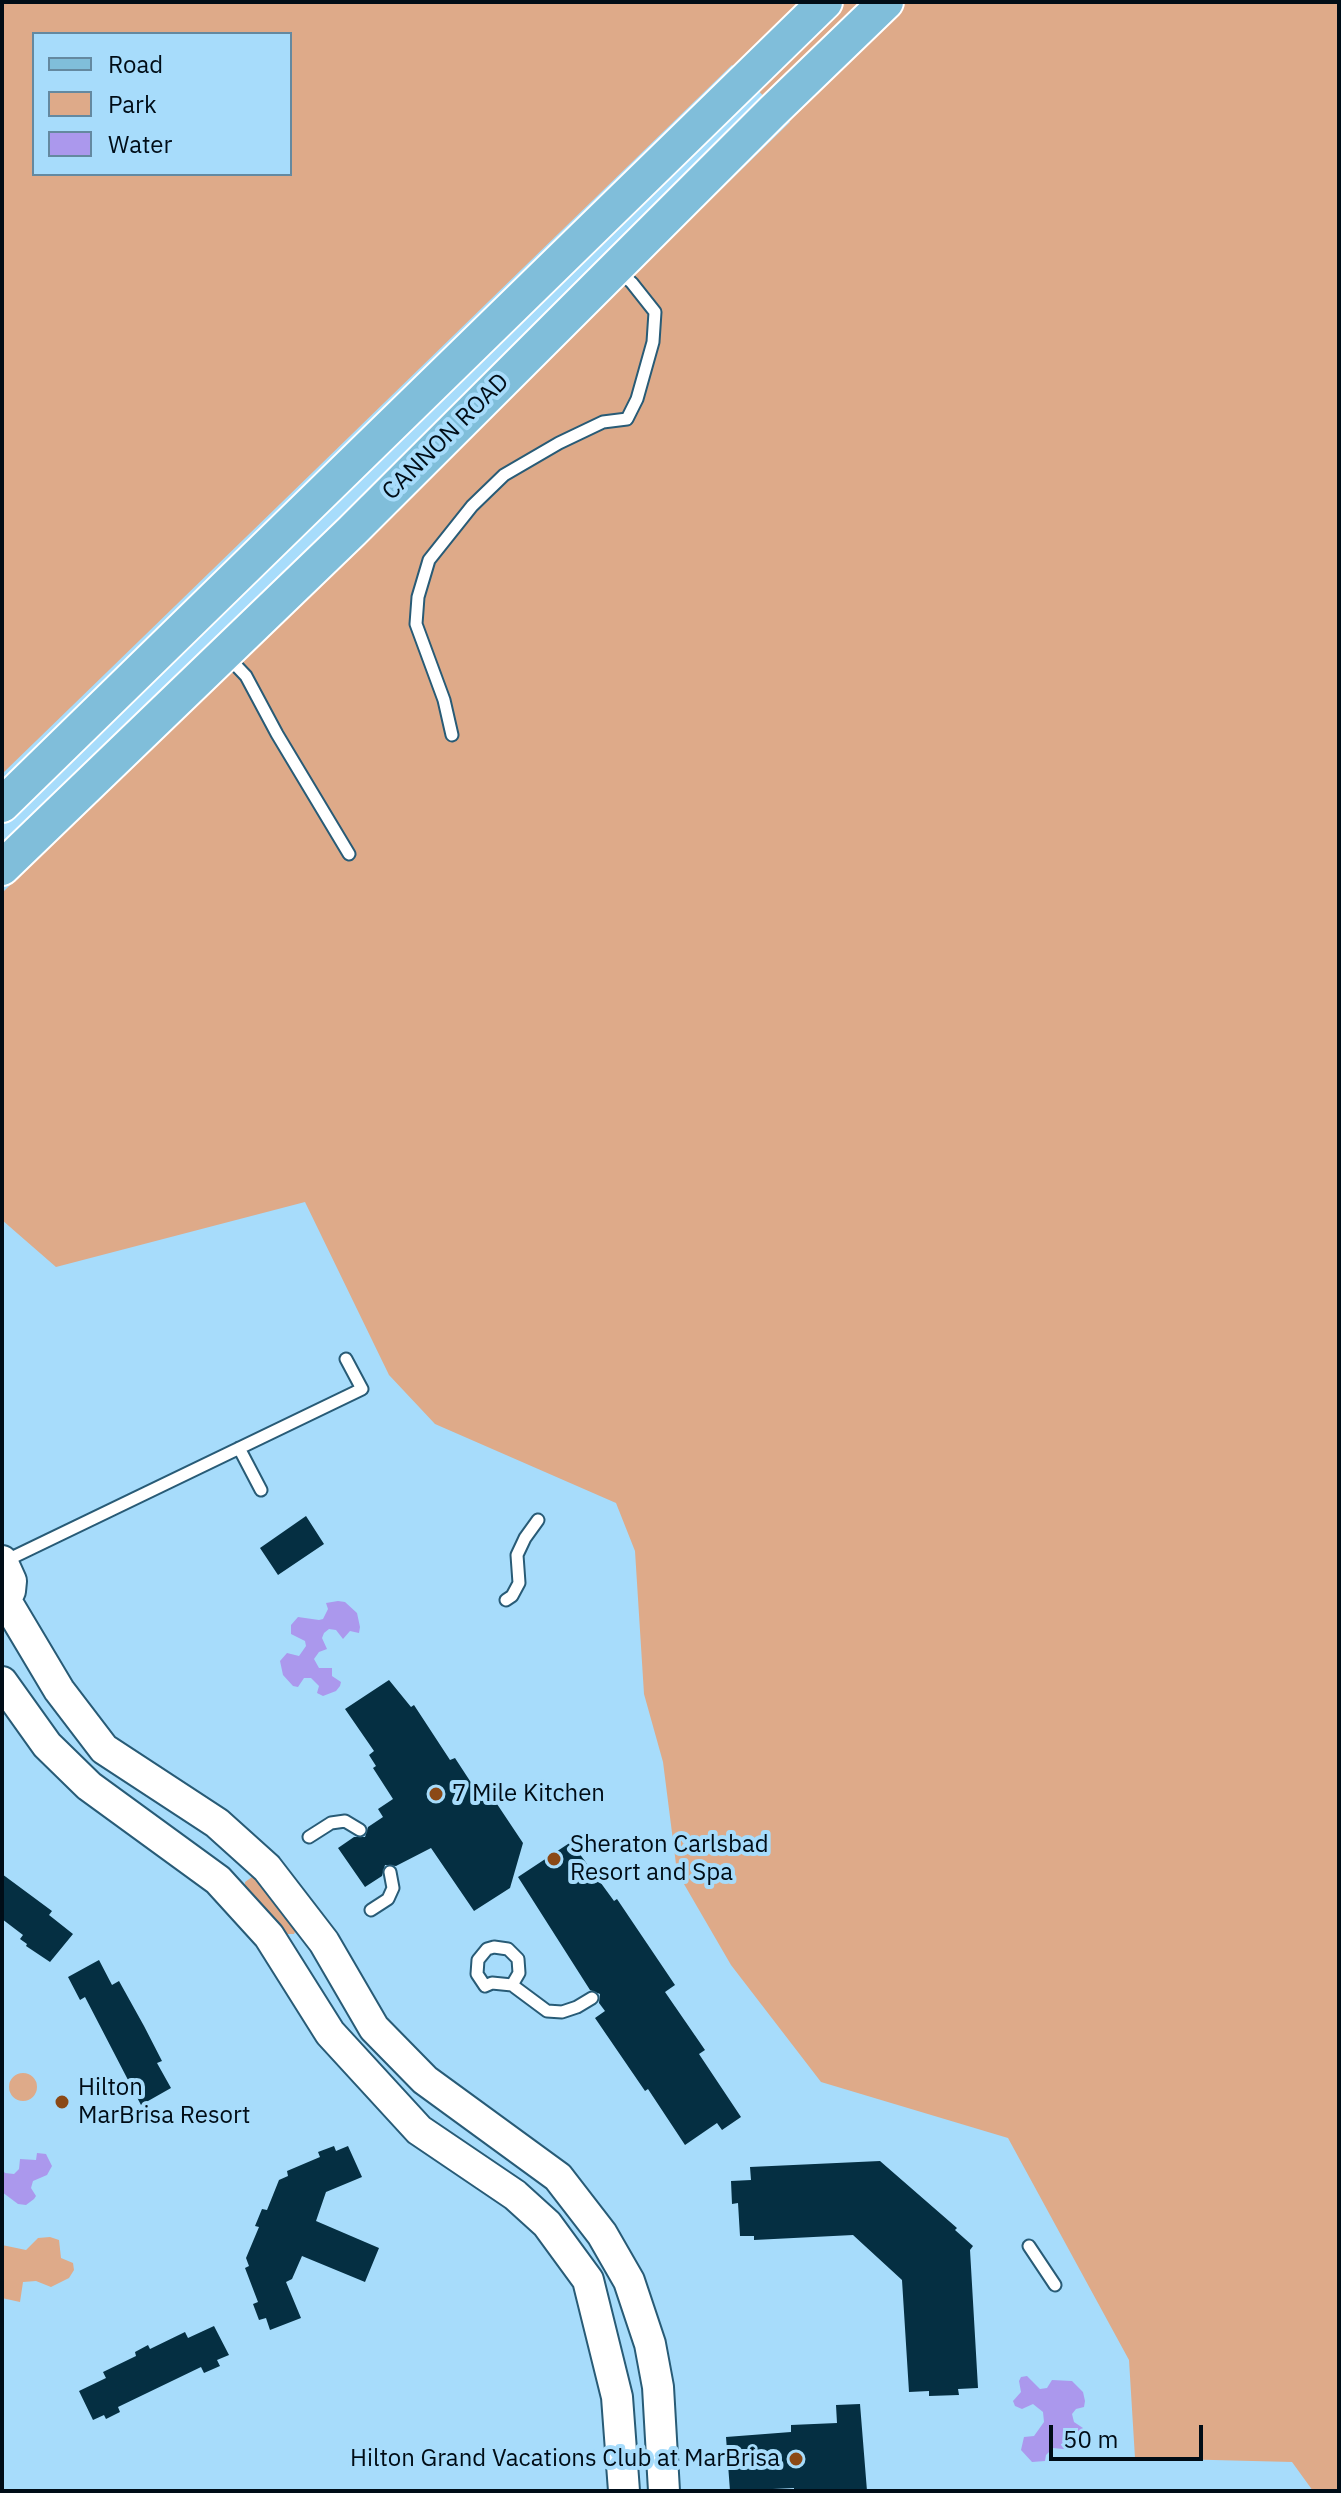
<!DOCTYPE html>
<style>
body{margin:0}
#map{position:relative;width:1341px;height:2493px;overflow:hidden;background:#a7dcfb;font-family:"IBM Plex Sans",sans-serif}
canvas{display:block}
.frame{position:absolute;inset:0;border:4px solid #000d17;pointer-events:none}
.legend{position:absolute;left:32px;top:32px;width:260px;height:144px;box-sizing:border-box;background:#a7dcfb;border:2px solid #6489a0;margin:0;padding:10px 14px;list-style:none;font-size:24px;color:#000d17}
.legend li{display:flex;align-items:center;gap:16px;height:40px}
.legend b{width:40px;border:2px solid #6489a0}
.scale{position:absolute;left:1049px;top:2425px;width:154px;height:36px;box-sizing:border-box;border:4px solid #000d17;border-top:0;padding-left:10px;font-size:24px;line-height:28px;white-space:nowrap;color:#000d17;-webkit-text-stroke:6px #a7dcfb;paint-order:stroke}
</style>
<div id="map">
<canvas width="1341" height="2493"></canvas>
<div class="frame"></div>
<ul class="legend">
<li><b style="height:10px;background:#80beda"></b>Road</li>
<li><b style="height:22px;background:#deaa89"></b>Park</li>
<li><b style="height:22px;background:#ab98ed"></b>Water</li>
</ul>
<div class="scale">50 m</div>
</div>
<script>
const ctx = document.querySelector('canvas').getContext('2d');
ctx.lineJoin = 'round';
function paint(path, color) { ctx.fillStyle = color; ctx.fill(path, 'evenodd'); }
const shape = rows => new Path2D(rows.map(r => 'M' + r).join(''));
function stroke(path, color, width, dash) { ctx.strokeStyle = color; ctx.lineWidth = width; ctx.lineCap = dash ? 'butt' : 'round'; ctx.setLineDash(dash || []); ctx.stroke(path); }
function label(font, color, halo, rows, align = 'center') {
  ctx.font = font + ' "IBM Plex Sans",sans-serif'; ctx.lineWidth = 8; ctx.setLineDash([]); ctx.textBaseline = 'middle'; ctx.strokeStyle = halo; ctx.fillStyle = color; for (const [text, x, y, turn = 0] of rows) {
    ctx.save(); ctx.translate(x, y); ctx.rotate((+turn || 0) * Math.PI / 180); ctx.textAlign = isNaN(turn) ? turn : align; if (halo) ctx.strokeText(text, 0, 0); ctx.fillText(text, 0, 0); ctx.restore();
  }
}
paint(shape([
 [2,2,1339,2,1339,2491,1313,2491,1292,2462,1135,2458,1129,2360,1008,2138,821,2082,731,1965,677,1872,663,1762,644,1694,635,1551,616,1503,435,1424,389,1375,305,1202,56,1267,2,1220,2,893,790,122,732,65,2,774],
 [34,34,290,34,290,174,34,174],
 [252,1877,262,1884,296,1930,294,1934,283,1934,245,1890,245,1882],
 '9 2087a14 14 0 1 1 28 0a14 14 0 1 1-28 0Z',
 [50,2237,59,2240,61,2258,73,2263,74,2270,69,2278,51,2287,36,2281,23,2282,20,2302,2,2298,2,2245,26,2250,38,2238]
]), '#deaa89');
paint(shape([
 [338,1601,345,1602,357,1613,360,1627,359,1633,350,1631,343,1639,336,1630,329,1629,324,1633,322,1638,327,1649,319,1652,314,1659,319,1668,332,1668,332,1676,341,1682,340,1686,336,1691,323,1696,317,1693,319,1686,311,1678,304,1678,298,1687,293,1686,283,1675,280,1661,287,1653,299,1656,306,1646,305,1641,291,1634,291,1625,298,1617,319,1620,323,1619,328,1609,326,1603],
 [37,2153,46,2154,52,2166,47,2175,33,2181,31,2188,36,2196,34,2199,26,2205,18,2204,2,2192,2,2169,5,2173,14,2174,19,2169,20,2159,36,2160],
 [1027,2376,1040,2389,1047,2388,1052,2380,1072,2381,1083,2392,1085,2401,1084,2407,1076,2409,1072,2414,1074,2422,1083,2428,1080,2443,1073,2450,1053,2448,1046,2455,1045,2461,1032,2462,1021,2450,1024,2437,1034,2436,1044,2422,1043,2412,1033,2404,1022,2409,1015,2406,1013,2401,1021,2392,1019,2381,1021,2377]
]), '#ab98ed');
paint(shape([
 [306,1516,324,1544,278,1575,260,1548],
 [389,1680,411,1707,414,1705,450,1760,455,1758,485,1804,493,1798,523,1843,510,1888,474,1911,431,1848,396,1866,385,1865,382,1876,365,1887,338,1848,354,1837,365,1837,368,1827,383,1817,378,1809,393,1799,373,1768,376,1766,369,1755,374,1751,345,1709],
 [571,1842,614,1901,617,1899,675,1985,665,1992,705,2050,699,2054,741,2117,722,2130,717,2123,685,2145,648,2089,645,2091,595,2018,605,2011,599,2003,600,1994,590,1990,518,1877],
 [2,1874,52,1911,49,1915,73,1934,50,1962,26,1946,27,1944,20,1939,23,1935,2,1919],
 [99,1960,112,1985,119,1981,144,2026,162,2061,157,2063,171,2088,141,2105,85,1997,80,2000,68,1977],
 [334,2146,336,2151,348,2146,362,2177,326,2192,316,2221,379,2248,365,2282,302,2256,292,2279,286,2282,301,2318,270,2330,266,2318,259,2320,253,2304,258,2302,245,2268,249,2266,246,2258,259,2227,255,2226,262,2209,267,2210,279,2180,288,2176,287,2171,320,2157,318,2152],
 [880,2161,957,2228,955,2230,973,2246,970,2250,978,2388,958,2389,959,2395,929,2396,929,2391,909,2392,902,2280,853,2235,754,2240,754,2236,740,2236,738,2203,732,2204,731,2181,751,2180,750,2167],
 [214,2326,229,2355,217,2360,220,2366,204,2373,201,2367,118,2407,120,2412,106,2419,104,2415,93,2420,79,2391,106,2378,103,2372,136,2356,135,2352,148,2345,150,2349,185,2332,188,2338],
 [860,2404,867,2491,794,2491,794,2488,730,2491,726,2437,791,2432,791,2425,837,2423,836,2405]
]), '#052f42');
const lane = shape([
 [228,657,246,676,277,734,349,854],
 [452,735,444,700,416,624,418,597,429,560,472,506,504,475,559,443,603,422,627,419,637,399,653,342,655,312,632,283,619,271],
 [239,1448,261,1490],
 [3,1562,362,1389,346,1359],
 [506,1600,512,1596,519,1583,517,1555,525,1538,538,1520],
 [309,1837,331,1823,345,1821,360,1830],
 [371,1910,388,1899,393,1888,390,1872],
 [494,1947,508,1949,518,1959,519,1973,512,1985,492,1983,485,1986,477,1974,478,1960,487,1949,494,1947],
 [512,1985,547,2011,562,2012,577,2007,592,1998],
 [1029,2246,1055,2285]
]);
const secondary = shape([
 [2,1561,11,1581,10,1591,2,1606],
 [6,1601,59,1690,104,1749,217,1823,267,1868,324,1942,374,2028,425,2080,558,2177,602,2234,629,2281,650,2344,658,2387,664,2491],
 [2,1682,47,1745,89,1786,218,1880,269,1936,330,2033,419,2130,515,2195,547,2224,588,2280,617,2397,624,2491]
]);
const primary = shape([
 [2,805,825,2],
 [2,868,352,531,774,110,886,2]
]);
stroke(lane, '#285b76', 15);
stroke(secondary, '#285b76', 34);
stroke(primary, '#fff', 38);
stroke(lane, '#fff', 11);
stroke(secondary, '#fff', 30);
stroke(primary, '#80beda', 34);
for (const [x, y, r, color] of [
 [436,1794,8,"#8b4916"],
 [554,1859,8,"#8b4916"],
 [62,2102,8,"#8b4916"],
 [796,2459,8,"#8b4916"]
]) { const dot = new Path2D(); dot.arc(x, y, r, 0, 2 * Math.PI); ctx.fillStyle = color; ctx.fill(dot); stroke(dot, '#a7dcfb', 3); }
label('24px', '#000d17', '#a7dcfb', [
 ["CANNON ROAD",446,437,-45]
]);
label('24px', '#000d17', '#a7dcfb', [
 ["7 Mile Kitchen",452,1794],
 ["Sheraton Carlsbad",570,1845],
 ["Resort and Spa",570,1873],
 ["Hilton",78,2088],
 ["MarBrisa Resort",78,2116],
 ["Hilton Grand Vacations Club at MarBrisa",780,2459,"right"]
], 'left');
</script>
